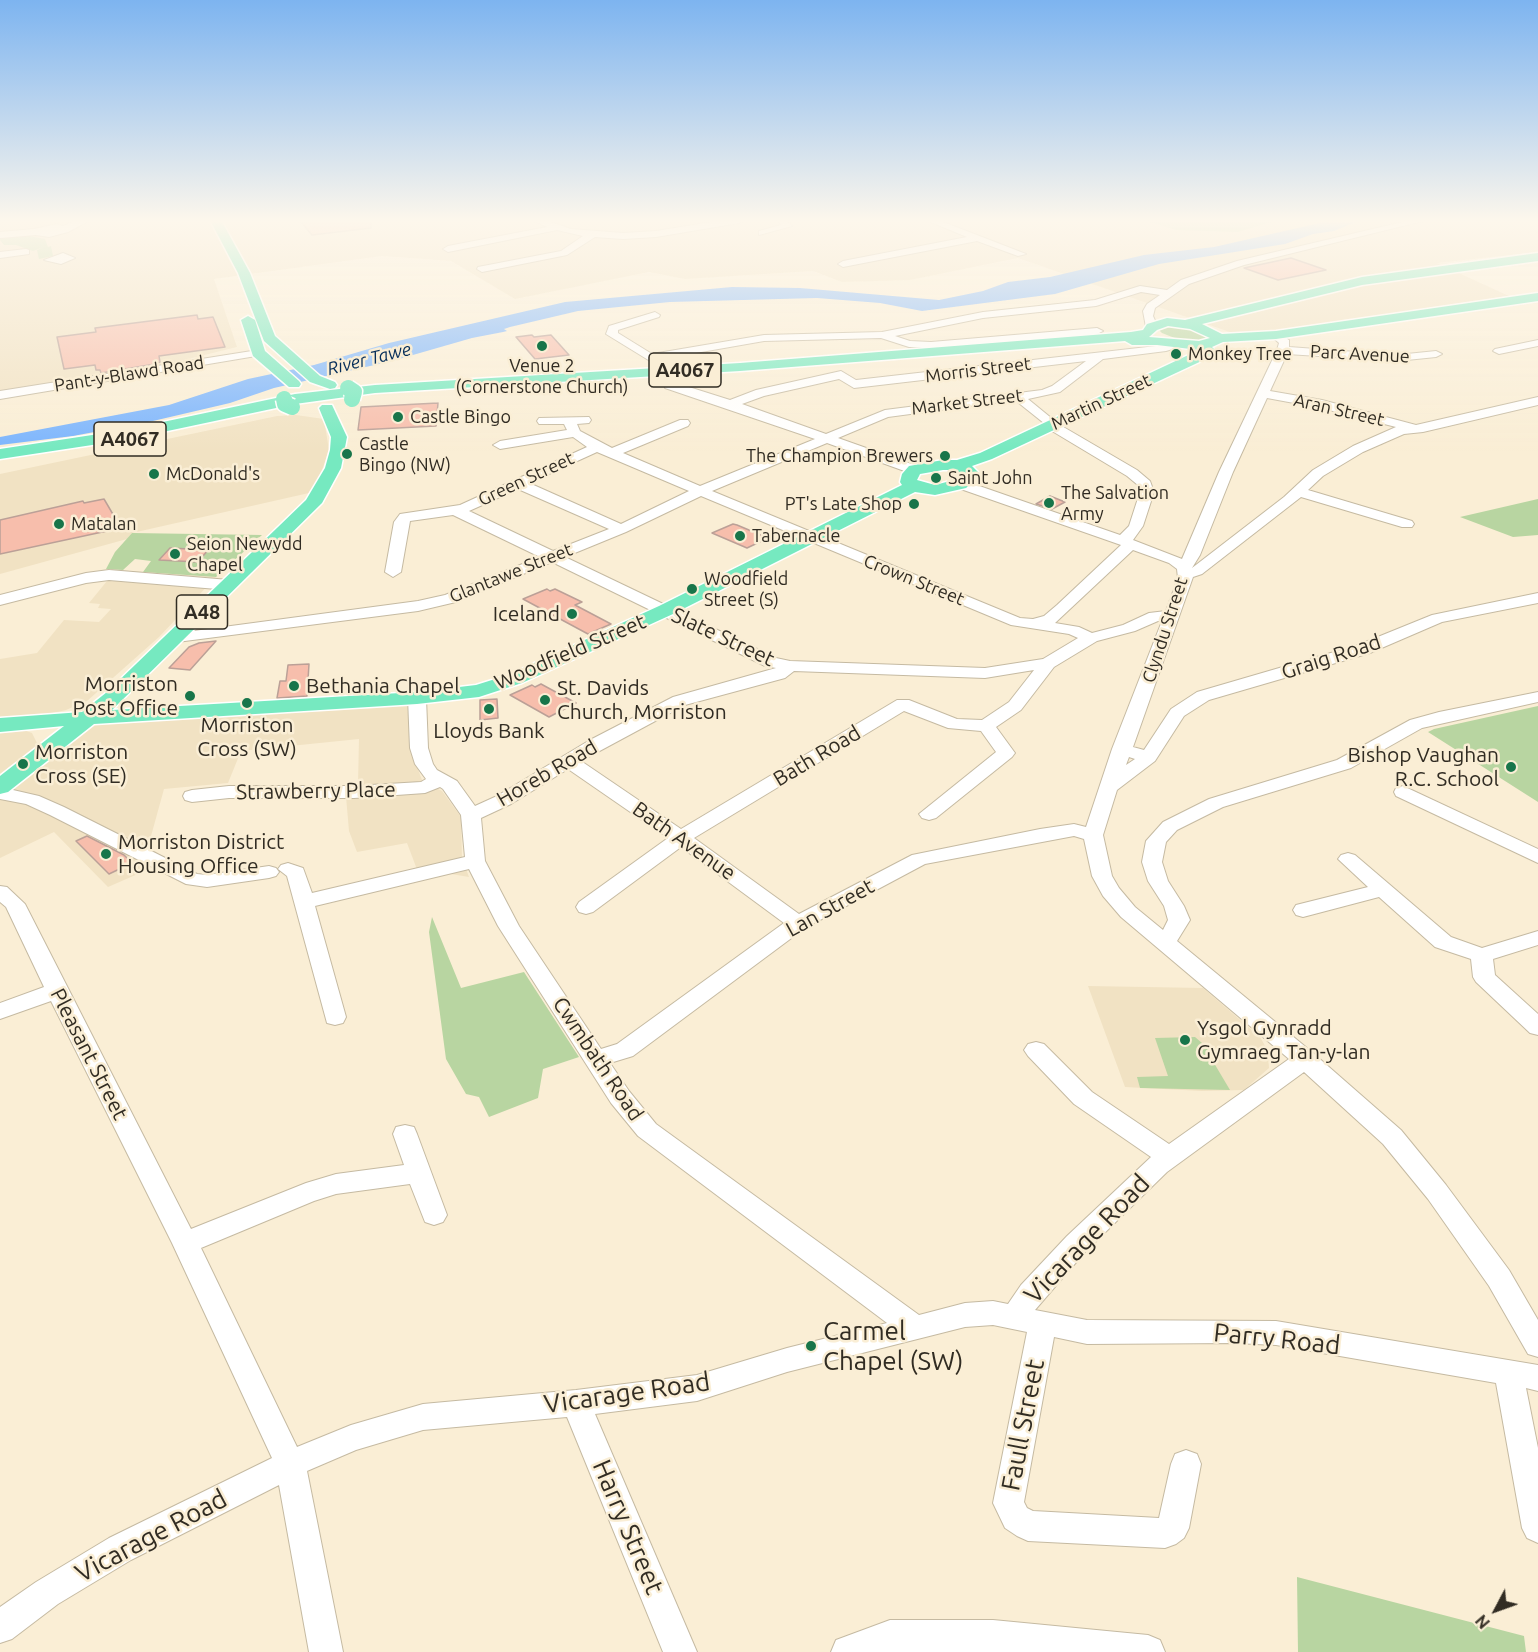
<!DOCTYPE html>
<style>
body{margin:0}
#map{position:relative;width:1538px;height:1652px;overflow:hidden;background:#faeed5;font-family:Ubuntu,sans-serif}
canvas{display:block}
.north{position:absolute;left:1466px;top:1580px;width:60px;height:60px;-webkit-text-stroke:4px #faeed5;paint-order:stroke;rotate:229deg;font-size:16px;font-weight:700;line-height:24px;text-align:center;color:#312c23}
.north::after{content:'';display:block;margin:auto;width:21px;height:27px;background:#312c23;clip-path:polygon(50% 0,100% 100%,50% 72%,0 100%)}
</style>
<div id="map">
<canvas width="1538" height="1652"></canvas>
<div class="north">N</div>
</div>
<script>
const ctx = document.querySelector('canvas').getContext('2d');
ctx.lineJoin = 'round';
function paint(path, color) { ctx.fillStyle = color; ctx.fill(path, 'evenodd'); }
const shape = rows => new Path2D(rows.map(r => 'M' + r).join(''));
function stroke(path, color, width, dash) { ctx.strokeStyle = color; ctx.lineWidth = width; ctx.lineCap = dash ? 'butt' : 'round'; ctx.setLineDash(dash || []); ctx.stroke(path); }
function label(font, color, halo, rows, align = 'center') {
  ctx.font = font + ' Ubuntu,sans-serif'; ctx.lineWidth = 5; ctx.setLineDash([]); ctx.textBaseline = 'middle'; ctx.strokeStyle = halo; ctx.fillStyle = color; for (const [text, x, y, turn = 0] of rows) {
    ctx.save(); ctx.translate(x, y); ctx.rotate((+turn || 0) * Math.PI / 180); ctx.textAlign = isNaN(turn) ? turn : align; if (halo) ctx.strokeText(text, 0, 0); ctx.fillText(text, 0, 0); ctx.restore();
  }
}
paint(shape([
 [0,220,1538,220,1538,252,1437,263,1509,296,1241,336,1018,258,910,280,842,282,813,271,685,279,649,272,515,299,451,261,382,256,214,279,237,347,160,366,0,392],
 [296,415,324,419,329,450,317,485,309,493,132,533,127,539,0,574,0,474,277,416],
 [116,570,216,577,159,637,87,701,66,710,48,714,0,719,0,659,37,653,64,620,99,622,111,609,98,608,100,604,89,603],
 [407,703,411,751,422,780,442,791,461,817,462,858,469,877,445,873,421,880,407,843,357,852,349,831,345,785,358,784,359,739,241,751,228,783,164,789,148,847,166,858,156,866,108,887,54,832,0,858,0,799,89,722],
 [17,728,32,733,37,743,32,751,0,777,0,730],
 [1088,986,1203,988,1260,1037,1268,1051,1269,1068,1244,1090,1202,1091,1125,1087]
]), '#f1e2c3');
paint(shape([
 [1144,220,1277,220,1238,232,1176,230],
 [29,236,45,239,48,247,51,246,53,256,39,259,37,250,44,247,33,251,16,245,4,245,0,240,0,237],
 [1184,325,1210,337,1201,342,1177,339,1162,333,1159,330,1167,326],
 [1538,499,1538,535,1513,537,1460,517],
 [132,533,262,535,216,577,143,572,151,561,135,559,123,570,106,569,115,552],
 [1538,706,1538,802,1428,732,1434,729],
 [432,917,461,988,524,972,579,1057,543,1069,538,1098,489,1117,479,1097,466,1094,446,1059,429,932],
 [1195,1037,1216,1055,1211,1058,1230,1090,1140,1088,1137,1077,1168,1076,1155,1038],
 [1297,1577,1524,1636,1526,1652,1298,1652]
]), '#b8d5a1');
paint(shape([
 [1323,220,1361,220,1334,231,1313,234,1285,244,1159,264,1055,294,922,311,880,303,817,298,670,302,578,311,510,327,504,329,507,331,503,332,472,338,392,361,274,388,230,403,153,421,73,436,0,445,0,437,169,405,248,379,314,365,389,343,565,302,732,287,800,288,939,300,983,291,1008,282,1050,277,1144,255,1214,247,1320,223]
]), '#7cb5fd');
const building = shape([
 [321,220,371,220,371,228,312,235,301,222,321,220],
 [1291,258,1326,270,1278,280,1244,268,1291,258],
 [197,315,198,319,213,317,225,347,159,356,160,362,155,364,101,373,100,370,96,370,95,365,64,369,57,337,96,332,95,328,197,315],
 [532,335,534,337,551,335,569,355,535,359,516,337,532,335],
 [438,403,436,426,358,430,361,407,438,403],
 [1050,496,1065,502,1052,509,1036,504,1050,496],
 [104,499,121,528,0,554,0,520,83,501,84,503,104,499],
 [733,524,737,525,768,538,747,548,712,533,733,524],
 [170,548,208,550,198,562,159,560,170,548],
 [547,589,550,591,555,589,582,602,575,605,611,624,588,634,523,599,547,589],
 [216,641,190,670,169,668,189,647,199,643,216,641],
 [309,664,307,696,277,698,280,681,286,681,288,665,309,664],
 [541,684,576,703,549,717,510,695,532,685,535,687,541,684],
 [497,699,498,718,480,720,480,700,497,699],
 [87,836,124,855,132,863,109,874,76,841,87,836]
]);
paint(building, '#f7beac');
stroke(building, '#bba097', 1.5);
const minor = shape([
 [78,220,90,220,68,232,49,237,36,235,0,238,0,232,34,229,57,224,63,226,78,220],
 [533,220,545,220,571,229,623,233,656,231,724,220,744,220,739,223,656,237,623,239,595,237,567,255,482,272,477,269,478,267,561,251,583,236,557,230,448,252,443,249,448,246,547,227,533,220],
 [777,220,786,220,792,226,759,235,759,231,781,225,777,220],
 [926,220,938,220,1026,254,1018,256,977,241,843,267,838,264,843,261,967,237,926,220],
 [1411,220,1427,220,1244,265,1189,284,1155,308,1153,316,1158,327,1152,330,1146,327,1143,311,1147,304,1160,295,1141,292,1096,306,983,318,895,336,910,341,931,342,1097,328,1103,331,1097,334,931,348,909,347,881,338,764,341,650,361,606,334,609,326,655,312,660,315,659,317,618,330,618,333,652,354,764,335,882,332,983,312,1095,300,1140,286,1167,290,1181,280,1237,261,1411,220],
 [26,249,29,250,29,254,0,258,0,252,26,249],
 [63,253,75,258,61,264,44,260,63,253],
 [1276,332,1289,340,1289,347,1397,355,1436,351,1442,354,1436,357,1397,361,1287,354,1270,391,1322,400,1416,425,1538,397,1538,405,1423,432,1404,434,1363,452,1323,476,1308,490,1412,521,1414,524,1412,527,1402,527,1301,497,1202,574,1193,577,1133,747,1144,750,1171,709,1197,692,1358,645,1432,615,1538,593,1538,603,1442,622,1370,653,1209,700,1184,716,1155,761,1117,790,1103,835,1112,876,1119,888,1135,907,1163,930,1168,920,1164,906,1148,881,1142,862,1146,841,1163,822,1209,799,1337,760,1410,720,1439,712,1538,692,1538,702,1422,728,1351,768,1223,807,1177,830,1166,842,1162,862,1168,881,1184,906,1190,920,1177,941,1313,1053,1401,1130,1446,1185,1509,1270,1538,1320,1538,1357,1528,1354,1489,1286,1428,1199,1383,1144,1304,1072,1167,1172,1085,1252,1035,1310,1087,1320,1276,1321,1538,1365,1538,1391,1526,1388,1538,1448,1538,1543,1527,1538,1522,1528,1496,1383,1276,1345,1235,1343,1087,1344,1054,1337,1024,1502,1027,1508,1033,1511,1159,1518,1171,1464,1175,1454,1186,1450,1197,1454,1201,1464,1189,1528,1184,1538,1176,1544,1165,1548,1028,1541,1017,1536,1005,1528,993,1503,1027,1332,993,1325,965,1327,787,1372,697,1401,595,1414,697,1652,663,1652,567,1417,423,1430,356,1450,307,1471,343,1652,309,1652,279,1485,131,1560,58,1604,12,1639,0,1643,0,1607,36,1582,109,1538,272,1458,172,1243,51,1001,0,1019,0,1003,44,987,6,907,0,902,0,886,7,887,25,904,191,1229,306,1183,336,1174,404,1165,393,1134,396,1127,405,1125,414,1127,417,1134,447,1215,443,1222,434,1225,425,1222,410,1184,336,1194,314,1201,201,1248,297,1447,351,1425,423,1404,576,1390,697,1375,787,1348,887,1323,638,1136,611,1103,498,926,469,869,315,906,346,1017,343,1023,335,1025,327,1023,287,876,278,869,281,865,288,863,303,868,312,893,465,857,461,815,443,789,440,787,425,793,354,798,229,798,192,802,185,800,183,796,185,792,192,790,229,786,354,786,421,782,426,779,415,764,410,748,408,698,411,694,417,693,423,694,426,698,428,748,433,764,437,770,457,781,475,806,497,796,590,740,673,697,776,668,765,666,552,562,456,602,418,611,177,642,169,637,171,634,418,601,445,595,540,557,453,515,410,521,401,572,393,577,385,572,394,522,400,514,460,505,587,447,573,437,500,449,493,445,500,441,567,430,564,424,539,424,537,421,539,418,589,417,591,420,589,423,577,424,580,431,612,448,680,420,688,420,690,423,688,426,623,453,700,486,815,439,665,388,665,382,673,382,730,400,756,390,841,371,856,380,1165,345,1182,340,1188,343,1186,345,1166,351,1103,359,1060,392,1028,399,1050,417,1059,420,1060,425,1137,470,1150,481,1154,492,1143,526,1133,540,1182,559,1219,472,1277,350,1279,343,1270,335,1276,332],
 [1086,361,1052,386,1042,390,885,410,826,434,742,404,764,396,839,379,854,388,1086,361],
 [1267,398,1321,408,1396,427,1353,446,1313,470,1284,497,1192,568,1200,555,1233,472,1267,398],
 [1015,400,1045,424,1047,428,1127,476,1139,486,1140,492,1129,526,1120,535,965,481,955,481,953,484,955,487,1121,545,1057,605,1044,616,1033,619,1020,618,712,491,827,443,910,473,920,473,922,470,920,467,838,438,888,417,1015,400],
 [597,452,689,491,621,524,529,483,597,452],
 [518,489,609,529,553,551,469,511,518,489],
 [701,496,1011,625,1069,634,1078,638,1043,659,985,668,790,661,776,658,565,557,626,532,701,496],
 [1133,550,1169,563,1177,569,1178,578,1166,611,1149,613,1123,625,1092,633,1079,627,1055,623,1133,550],
 [1158,621,1162,621,1112,749,1086,827,1074,824,1040,829,912,855,799,914,694,838,904,711,948,728,981,731,996,752,919,814,922,818,929,820,936,818,1012,757,1015,753,996,727,1021,710,1054,667,1097,641,1135,631,1158,621],
 [1034,670,1009,702,982,720,957,719,909,700,897,700,681,829,581,761,685,705,785,678,794,671,985,678,1034,670],
 [1129,757,1135,759,1126,765,1129,757],
 [568,769,668,838,579,902,576,907,579,912,586,914,593,912,681,847,784,923,617,1044,601,1049,519,926,485,861,481,818,511,804,568,769],
 [1074,836,1084,839,1092,876,1103,896,1121,917,1289,1059,1169,1144,1092,1092,1044,1044,1036,1042,1028,1044,1024,1050,1028,1056,1074,1104,1151,1157,1067,1236,1021,1285,1008,1304,993,1301,965,1303,919,1315,656,1124,629,1091,610,1063,633,1056,805,928,925,864,1074,836],
 [1538,340,1538,346,1499,354,1493,351,1495,349,1538,340],
 [258,350,264,353,262,355,0,399,0,391,258,350],
 [109,570,229,580,237,585,229,590,109,580,86,583,0,605,0,595,86,573,109,570],
 [1403,786,1538,849,1538,863,1396,796,1394,792,1396,788,1403,786],
 [0,787,39,796,64,807,197,874,207,875,269,866,276,868,279,872,276,876,269,878,207,887,186,884,50,815,26,804,0,799,0,787],
 [1348,853,1355,855,1451,937,1482,948,1538,931,1538,945,1493,959,1495,975,1538,1014,1538,1035,1530,1033,1476,982,1473,977,1471,959,1435,947,1379,897,1303,917,1296,915,1293,910,1296,905,1368,887,1338,859,1341,855,1348,853],
 [890,1620,993,1620,1148,1635,1160,1640,1165,1652,831,1652,836,1640,890,1620]
]);
const major = shape([
 [210,220,221,220,250,273,275,336,320,376,335,382,337,385,335,388,330,389,310,382,264,341,238,273,210,220],
 [1538,253,1538,261,1362,285,1202,324,1222,334,1276,331,1538,293,1538,301,1276,339,1223,342,1212,347,1214,349,1208,358,992,459,972,466,978,472,978,477,966,488,935,495,915,492,673,614,522,683,479,697,417,704,94,724,8,792,0,794,0,776,64,726,0,732,0,718,82,712,107,692,306,500,325,468,330,450,331,437,319,408,322,405,332,405,347,437,341,468,322,503,112,710,417,692,476,685,508,675,659,606,902,485,900,482,902,474,909,466,943,460,957,460,980,453,1199,350,1157,345,1132,345,1125,341,740,371,375,393,295,404,125,440,0,459,0,449,125,430,295,394,375,385,740,363,1131,332,1143,330,1147,324,1167,318,1185,320,1362,277,1538,253],
 [1168,326,1190,329,1210,338,1199,341,1149,337,1157,330,1168,326],
 [943,470,955,470,962,475,954,480,935,485,917,480,920,474,943,470],
 [248,316,255,320,265,351,299,381,301,384,299,387,289,387,253,356,241,320,248,316]
]);
stroke(minor, '#c5baa2', 2);
stroke(major, '#fff', 3);
paint(minor, '#fff');
paint(major, '#76e9c0');
const majorBridge = shape([
 [348,388,354,392,352,399],
 [284,399,285,404,292,407]
]);
stroke(majorBridge, '#fff', 19, []);
stroke(majorBridge, '#76e9c0', 16);
const sky = ctx.createLinearGradient(0, 0, 0, 451);
sky.addColorStop(0, '#7db4f0');
sky.addColorStop(0.49, '#fdf7ec');
sky.addColorStop(1, '#fdf7ec00');
ctx.fillStyle = sky;
ctx.fillRect(0, 0, 1538, 451);
for (const [x, y, r, color] of [
 [542,346,6,"#18754a"],
 [1176,354,6,"#18754a"],
 [398,417,6,"#18754a"],
 [347,454,6,"#18754a"],
 [945,456,6,"#18754a"],
 [154,474,6,"#18754a"],
 [936,478,6,"#18754a"],
 [1049,503,6,"#18754a"],
 [914,504,6,"#18754a"],
 [59,524,6,"#18754a"],
 [740,536,6,"#18754a"],
 [175,554,6,"#18754a"],
 [692,589,6,"#18754a"],
 [572,614,6,"#18754a"],
 [294,686,6,"#18754a"],
 [190,696,6,"#18754a"],
 [545,700,6,"#18754a"],
 [247,703,6,"#18754a"],
 [489,709,6,"#18754a"],
 [23,764,6,"#18754a"],
 [1511,767,6,"#18754a"],
 [106,854,6,"#18754a"],
 [1185,1040,6,"#18754a"],
 [811,1346,6,"#18754a"]
]) { const dot = new Path2D(); dot.arc(x, y, r, 0, 2 * Math.PI); ctx.fillStyle = color; ctx.fill(dot); stroke(dot, '#faeed5', 2); }
label('18px', '#312c23', '#faeed5', [
 ["Monkey Tree",1188,354],
 ["Venue 2",542,366,"center"],
 ["(Cornerstone Church)",542,387,"center"],
 ["Castle Bingo",410,417],
 ["Castle",359,444],
 ["Bingo (NW)",359,465],
 ["The Champion Brewers",933,456,"right"],
 ["McDonald's",166,474],
 ["Saint John",948,478],
 ["The Salvation",1061,493],
 ["Army",1061,514],
 ["PT's Late Shop",902,504,"right"],
 ["Matalan",71,524],
 ["Tabernacle",752,536],
 ["Seion Newydd",187,544],
 ["Chapel",187,565],
 ["Woodfield",704,579],
 ["Street (S)",704,600]
], 'left');
label('18px', '#312c23', '#faeed5', [
 ["Parc Avenue",1360,354,3],
 ["Morris Street",978,370,-7],
 ["Pant-y-Blawd Road",129,374,-9],
 ["Market Street",967,402,-7],
 ["Martin Street",1101,402,-25],
 ["Aran Street",1339,410,13],
 ["Green Street",526,479,-25],
 ["Glantawe Street",511,573,-22],
 ["Crown Street",914,580,22],
 ["Clyndu Street",1165,630,-72]
]);
label('italic 18px', '#052d59', '#faeed5', [
 ["River Tawe",369,359,-14]
]);
for (const [x, y, w] of [
 [685,370,72],
 [130,439,72],
 [202,612,51]
]) { const box = new Path2D(); box.roundRect(x - w / 2, y - 17, w, 34, 4.5); ctx.fillStyle = '#faeed5'; ctx.fill(box); stroke(box, '#312c23', 1.5); }
label('bold 20px', '#312c23', null, [
 ["A4067",685,370],
 ["A4067",130,439],
 ["A48",202,612]
]);
label('21px', '#312c23', '#faeed5', [
 ["Iceland",560,614,"right"],
 ["Morriston",178,684,"right"],
 ["Post Office",178,708,"right"],
 ["Bethania Chapel",306,686],
 ["St. Davids",557,688],
 ["Church, Morriston",557,712],
 ["Morriston",247,725,"center"],
 ["Cross (SW)",247,749,"center"],
 ["Lloyds Bank",489,731,"center"],
 ["Morriston",35,752],
 ["Cross (SE)",35,776],
 ["Bishop Vaughan",1499,755,"right"],
 ["R.C. School",1499,779,"right"],
 ["Morriston District",118,842],
 ["Housing Office",118,866],
 ["Ysgol Gynradd",1197,1028],
 ["Gymraeg Tan-y-lan",1197,1052]
], 'left');
label('21px', '#312c23', '#faeed5', [
 ["Slate Street",723,637,25],
 ["Woodfield Street",570,652,-23],
 ["Graig Road",1331,657,-18],
 ["Bath Road",817,756,-31],
 ["Horeb Road",547,773,-30],
 ["Strawberry Place",316,791,-1],
 ["Bath Avenue",684,841,35],
 ["Lan Street",830,908,-29],
 ["Pleasant Street",89,1054,63],
 ["Cwmbath Road",598,1059,56]
]);
label('26px', '#312c23', '#faeed5', [
 ["Vicarage Road",1087,1239,-46],
 ["Parry Road",1277,1339,6],
 ["Vicarage Road",627,1393,-8],
 ["Faull Street",1023,1425,-79],
 ["Harry Street",628,1527,67],
 ["Vicarage Road",151,1536,-28]
]);
label('26px', '#312c23', '#faeed5', [
 ["Carmel",823,1331],
 ["Chapel (SW)",823,1361]
], 'left');
</script>
